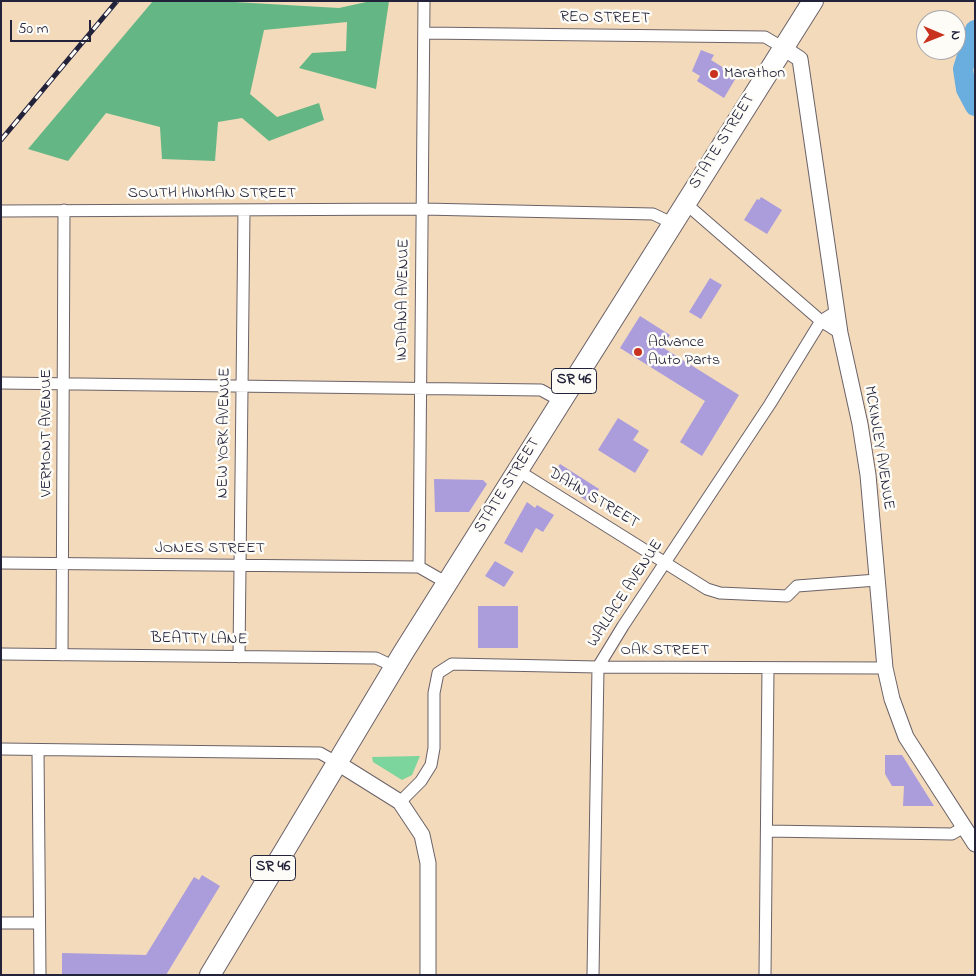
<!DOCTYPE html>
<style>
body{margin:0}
#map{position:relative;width:976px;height:976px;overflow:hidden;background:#f2dabb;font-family:"Indie Flower",sans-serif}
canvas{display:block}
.frame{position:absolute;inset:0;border:2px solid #22223b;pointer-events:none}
.north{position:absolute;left:916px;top:10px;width:50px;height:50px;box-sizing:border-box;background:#fdfcf7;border:1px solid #a5a5ac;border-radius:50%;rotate:91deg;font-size:14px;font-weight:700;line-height:20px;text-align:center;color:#22223b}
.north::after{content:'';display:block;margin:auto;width:18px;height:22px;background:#c8321e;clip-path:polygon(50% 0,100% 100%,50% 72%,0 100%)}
.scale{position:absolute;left:10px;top:20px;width:81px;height:22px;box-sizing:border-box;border:2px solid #22223b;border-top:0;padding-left:6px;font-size:15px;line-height:18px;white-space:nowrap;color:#22223b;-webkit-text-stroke:4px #fdfcf7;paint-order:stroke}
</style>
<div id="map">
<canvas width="976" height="976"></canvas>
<div class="frame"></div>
<div class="north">N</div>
<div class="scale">50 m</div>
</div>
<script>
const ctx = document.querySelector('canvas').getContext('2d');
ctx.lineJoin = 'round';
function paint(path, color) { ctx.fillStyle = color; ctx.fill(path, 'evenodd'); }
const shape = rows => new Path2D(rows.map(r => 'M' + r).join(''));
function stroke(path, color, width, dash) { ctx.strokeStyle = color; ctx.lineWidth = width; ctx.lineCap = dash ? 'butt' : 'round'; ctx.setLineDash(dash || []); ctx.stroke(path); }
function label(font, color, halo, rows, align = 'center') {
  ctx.font = font + ' "Indie Flower",sans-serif'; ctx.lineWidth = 5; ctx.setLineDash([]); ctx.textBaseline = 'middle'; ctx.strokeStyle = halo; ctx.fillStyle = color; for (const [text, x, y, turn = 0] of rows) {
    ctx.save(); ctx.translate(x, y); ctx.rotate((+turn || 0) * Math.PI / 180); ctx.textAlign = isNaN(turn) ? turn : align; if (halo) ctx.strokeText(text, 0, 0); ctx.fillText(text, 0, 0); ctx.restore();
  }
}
paint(shape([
 [420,756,412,775,402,780,373,762,372,757]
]), '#7bd59c');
paint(shape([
 [153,1,217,1,339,8,371,1,389,1,376,89,299,68,312,53,346,51,347,22,264,30,250,94,277,117,319,103,324,120,269,141,242,118,218,122,215,161,162,159,160,127,106,113,68,161,28,149]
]), '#64b684');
stroke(shape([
 [975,30,963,69,966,89,975,106]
]), '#6aaddf', 20);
paint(shape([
 [701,50,714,55,711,60,737,76,724,98,697,81,700,76,692,71],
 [761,197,782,210,767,234,744,220,757,199,759,200],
 [710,278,722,285,701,319,689,312],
 [640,316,670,335,662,347,739,395,702,456,680,442,705,401,620,348],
 [618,418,639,431,633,440,649,450,635,473,598,450],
 [560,464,599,489,590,503,551,478],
 [434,479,483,480,487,484,469,512,435,512],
 [527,502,535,508,537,505,554,515,543,532,536,528,522,553,504,543],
 [495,561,514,572,504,587,485,576],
 [478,606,518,606,518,648,478,648],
 [885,755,902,755,934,806,903,806,904,786,892,786,885,774],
 [202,875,220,886,166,975,62,974,62,953,146,955,194,877,199,880]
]), '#ab9cdc');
const street = shape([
 [424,33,765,37,782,47],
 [685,203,821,321,840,333],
 [1,211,423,209,653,214,672,223],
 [1,383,541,390,561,401],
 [517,470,707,589,720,593,787,596,797,586,877,580],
 [1,563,419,567,447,583],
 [419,567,424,1],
 [1,654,376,658,395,667],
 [62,655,64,210],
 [239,657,244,210],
 [1,749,320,753,336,762],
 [38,750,40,975],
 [400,802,421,781,431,765,434,748,434,693,438,673,452,664,598,667,885,668],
 [767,831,952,834,964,827],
 [1,923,39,923],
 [593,975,598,667,623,626,770,404,821,321,837,311],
 [765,975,768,668]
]);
const secondary = shape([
 [782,47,800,59,840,333,860,424,868,475,885,668,892,699,906,737,975,844],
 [336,762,400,802,422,835,428,863,428,975]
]);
const highway = shape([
 [210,975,403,653,813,1]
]);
stroke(street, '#6b6268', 13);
stroke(secondary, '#6b6268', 17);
stroke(highway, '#6b6268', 22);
stroke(street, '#fff', 11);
stroke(secondary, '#fff', 15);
stroke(highway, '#fff', 20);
const rail = shape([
 [1,140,117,1]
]);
stroke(rail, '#22223b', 5);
stroke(rail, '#fdfcf7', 3, [9]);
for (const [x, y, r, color] of [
 [714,74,5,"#c8321e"],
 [638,352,5,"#c8321e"]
]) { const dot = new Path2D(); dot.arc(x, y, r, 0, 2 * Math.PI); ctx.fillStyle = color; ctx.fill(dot); stroke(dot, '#fdfcf7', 2); }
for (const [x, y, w] of [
 [574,381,45],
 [273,868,45]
]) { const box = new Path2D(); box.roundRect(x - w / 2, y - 12.5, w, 25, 4); ctx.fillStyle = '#fdfcf7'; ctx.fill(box); stroke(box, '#22223b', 1); }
label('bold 15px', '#22223b', null, [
 ["SR 46",574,381],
 ["SR 46",273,868]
]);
label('16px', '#22223b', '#fdfcf7', [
 ["REO STREET",605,19,1],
 ["STATE STREET",723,142,-58],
 ["SOUTH HINMAN STREET",212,194],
 ["INDIANA AVENUE",404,300,-89],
 ["VERMONT AVENUE",47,433,-90],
 ["NEW YORK AVENUE",225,433,-89],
 ["MCKINLEY AVENUE",878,448,81],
 ["STATE STREET",508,486,-58],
 ["DAHN STREET",593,499,31],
 ["JONES STREET",210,549],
 ["WALLACE AVENUE",626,594,-57],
 ["BEATTY LANE",199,640,1],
 ["OAK STREET",665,651]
]);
label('16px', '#22223b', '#fdfcf7', [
 ["Marathon",724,74],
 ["Advance",648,343],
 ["Auto Parts",648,361]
], 'left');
</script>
